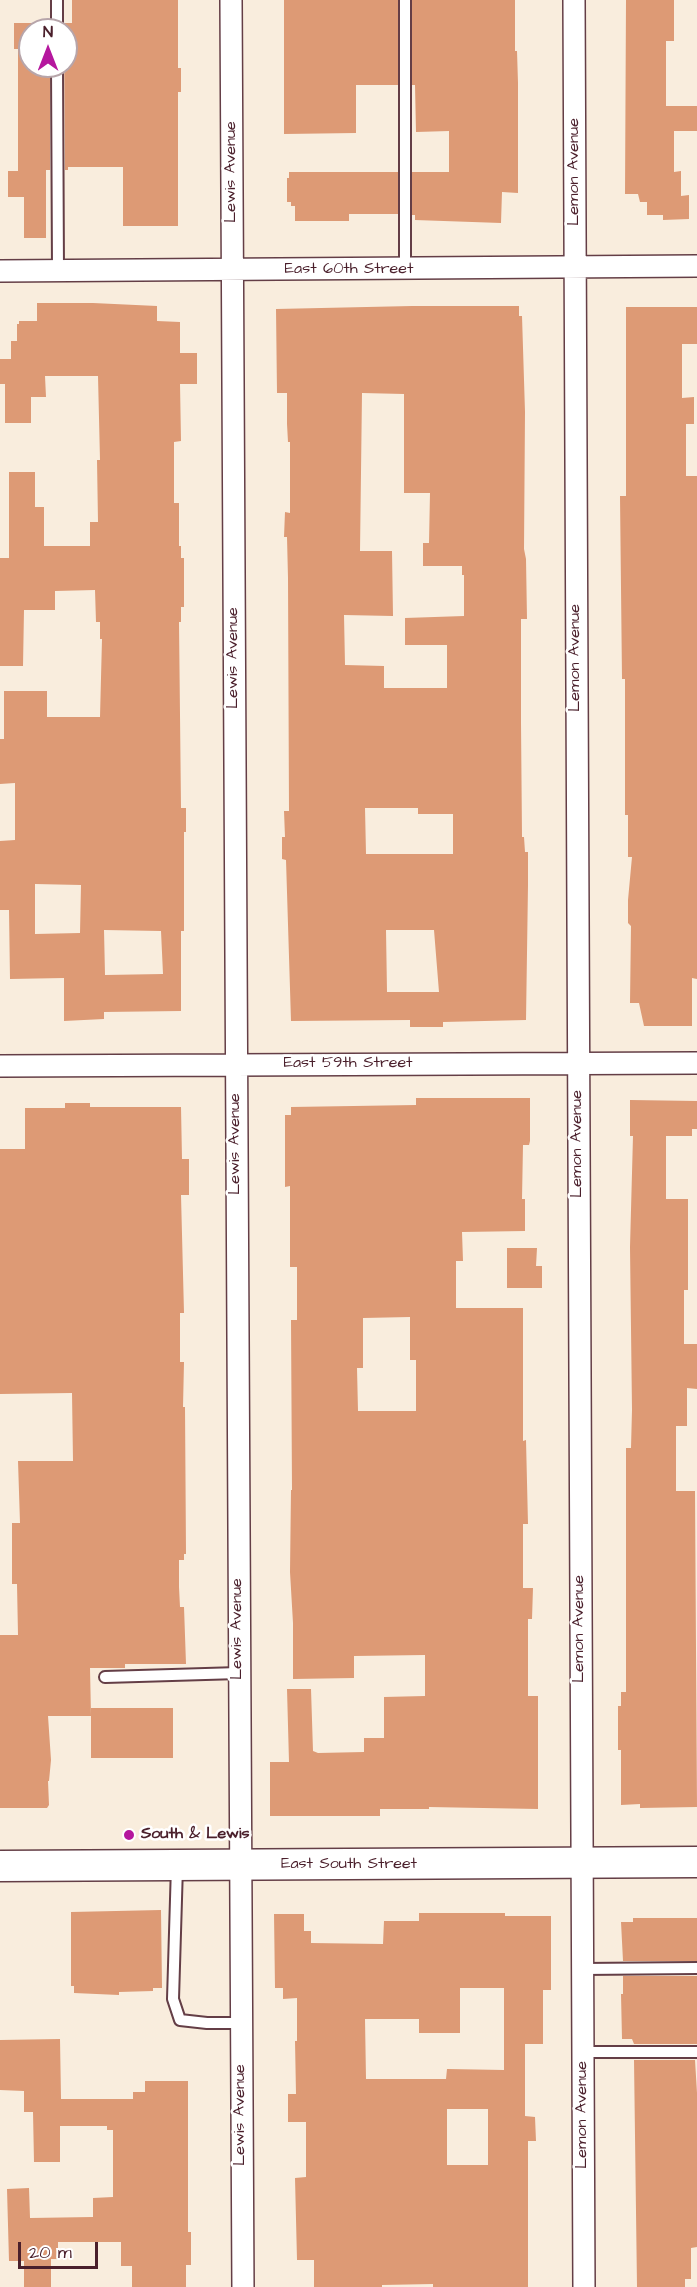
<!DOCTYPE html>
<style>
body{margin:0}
#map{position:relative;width:697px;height:2287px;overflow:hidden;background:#f9eddd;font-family:"Architects Daughter",sans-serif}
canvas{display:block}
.north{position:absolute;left:18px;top:18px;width:60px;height:60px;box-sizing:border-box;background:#fff;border:2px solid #b7a5aa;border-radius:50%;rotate:0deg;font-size:16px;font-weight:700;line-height:24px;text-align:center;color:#4a1f2b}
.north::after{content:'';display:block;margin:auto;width:21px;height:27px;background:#b5179e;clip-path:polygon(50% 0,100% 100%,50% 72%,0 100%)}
.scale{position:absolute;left:18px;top:2242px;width:80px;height:27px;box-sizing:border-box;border:3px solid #4a1f2b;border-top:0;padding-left:8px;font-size:18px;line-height:21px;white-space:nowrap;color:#4a1f2b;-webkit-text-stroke:4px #fff;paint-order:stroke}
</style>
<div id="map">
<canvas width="697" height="2287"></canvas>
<div class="north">N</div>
<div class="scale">20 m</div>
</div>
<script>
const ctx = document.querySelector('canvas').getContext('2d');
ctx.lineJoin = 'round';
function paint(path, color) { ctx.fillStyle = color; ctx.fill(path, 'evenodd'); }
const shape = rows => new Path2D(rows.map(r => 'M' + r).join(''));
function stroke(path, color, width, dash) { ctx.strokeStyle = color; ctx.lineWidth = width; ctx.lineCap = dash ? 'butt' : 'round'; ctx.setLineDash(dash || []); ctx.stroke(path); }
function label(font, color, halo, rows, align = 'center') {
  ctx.font = font + ' "Architects Daughter",sans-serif'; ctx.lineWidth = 5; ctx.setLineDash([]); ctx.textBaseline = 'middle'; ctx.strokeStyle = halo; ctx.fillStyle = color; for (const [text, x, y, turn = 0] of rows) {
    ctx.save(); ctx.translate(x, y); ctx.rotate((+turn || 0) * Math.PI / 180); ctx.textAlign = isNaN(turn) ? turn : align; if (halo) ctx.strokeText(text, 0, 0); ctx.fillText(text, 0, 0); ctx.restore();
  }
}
paint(shape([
 [72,0,178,0,178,68,181,68,181,92,178,92,178,226,123,226,123,167,68,167,68,170,65,170,64,23,72,23],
 [284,0,398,0,398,85,356,85,356,133,284,134],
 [412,0,515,0,515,51,517,51,518,83,518,193,502,192,501,223,415,220,415,215,412,215,412,172,449,172,449,131,416,132,415,85,412,85],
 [626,0,674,0,674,41,666,41,666,106,697,106,697,131,674,131,674,172,681,171,681,196,689,195,689,219,663,220,663,215,647,215,647,202,640,202,638,194,625,194],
 [14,23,50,23,50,30,30,30,30,66,50,66,50,170,46,170,46,238,24,238,24,197,8,197,8,171,18,171,18,49,14,49],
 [289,172,398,172,398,214,349,214,349,221,295,221,295,206,291,206,291,202,287,202,287,178,289,178],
 [37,303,93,303,157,306,157,321,180,322,180,353,197,353,197,384,180,384,181,441,174,442,174,503,179,503,179,546,181,546,181,558,184,558,184,607,181,607,181,622,179,622,181,808,186,808,186,832,184,832,184,931,181,931,181,1011,104,1012,104,1019,64,1021,64,978,10,979,9,910,0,910,0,841,15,840,15,783,0,784,0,739,4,739,4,691,47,691,47,717,100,717,102,639,100,639,100,622,96,622,95,590,55,591,55,610,24,610,23,666,0,666,0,558,9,558,9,472,35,472,35,507,44,507,44,546,90,546,90,522,98,522,97,460,100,460,98,376,45,376,46,397,31,397,31,423,5,423,5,384,0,384,0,359,11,359,11,341,17,341,17,324,19,324,19,321,37,321],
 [35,884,81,885,80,933,35,934],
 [104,930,161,931,163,974,105,975],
 [412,306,519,306,519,316,522,316,525,412,524,549,526,559,527,619,521,619,521,723,522,837,524,837,525,852,528,852,528,885,526,1020,443,1022,443,1027,410,1027,410,1020,291,1021,286,860,282,859,282,837,285,837,284,811,289,811,288,578,287,537,284,537,285,512,290,513,290,442,288,442,287,424,287,393,277,393,276,309],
 [362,393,404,394,404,493,430,493,429,543,423,543,423,566,462,566,462,575,464,575,464,616,405,618,405,645,447,645,447,688,384,688,384,666,345,665,344,615,393,616,392,551,360,551],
 [365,808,418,808,418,814,453,814,453,854,366,854],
 [386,930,434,930,439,992,387,992],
 [626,307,697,307,697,344,682,344,682,398,694,397,694,424,686,424,686,476,697,476,697,979,692,978,692,1026,644,1026,639,1003,630,1003,631,926,628,923,628,900,632,857,628,857,628,815,625,815,625,679,622,679,620,496,626,496],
 [416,1098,530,1098,530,1141,529,1145,523,1145,522,1199,525,1199,525,1231,462,1232,463,1261,456,1261,456,1308,523,1308,523,1441,526,1440,528,1524,523,1524,523,1588,533,1588,532,1619,528,1619,528,1696,538,1696,538,1809,429,1807,429,1809,380,1809,380,1816,270,1816,270,1762,289,1762,287,1689,311,1689,313,1751,318,1753,364,1752,364,1738,384,1738,384,1697,425,1696,425,1655,354,1656,354,1678,293,1679,293,1623,290,1572,291,1490,292,1490,291,1320,297,1320,297,1267,290,1267,290,1186,285,1187,285,1115,291,1115,291,1107,416,1105],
 [410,1317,410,1360,416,1360,416,1411,358,1411,357,1368,363,1368,363,1318],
 [630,1100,697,1101,697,1129,692,1129,692,1136,666,1136,666,1199,688,1199,688,1290,684,1290,684,1344,697,1344,697,1389,687,1388,687,1426,676,1426,676,1491,695,1491,697,1807,640,1808,640,1804,621,1805,621,1750,618,1750,618,1706,621,1706,621,1692,626,1692,626,1448,631,1448,632,1410,630,1247,633,1136,630,1136],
 [65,1103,90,1103,90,1107,181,1107,182,1159,189,1159,189,1195,181,1195,184,1313,180,1313,180,1362,184,1362,183,1407,185,1407,186,1554,184,1554,184,1560,179,1560,179,1587,180,1607,184,1607,186,1664,125,1664,125,1668,90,1668,91,1716,48,1716,51,1760,49,1781,48,1781,49,1805,47,1808,0,1808,0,1635,18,1635,17,1584,12,1584,12,1523,20,1523,18,1461,73,1461,72,1393,0,1394,0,1149,25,1149,25,1108,65,1108],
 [507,1248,537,1248,536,1266,542,1266,542,1288,507,1288],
 [91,1708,173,1708,173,1758,91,1758],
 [161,1910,162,1988,153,1988,153,1991,119,1992,119,1995,74,1993,74,1986,71,1986,71,1912],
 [419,1913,505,1913,505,1916,551,1916,551,1990,543,1990,543,2044,525,2044,525,2116,535,2117,536,2141,528,2141,528,2287,433,2287,433,2284,382,2285,382,2287,314,2287,314,2260,297,2260,295,2178,306,2177,306,2122,288,2122,288,2094,296,2094,295,2041,297,2041,297,1998,283,1999,283,1988,275,1988,274,1914,304,1914,304,1931,311,1931,311,1943,383,1944,384,1921,419,1921],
 [460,1988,504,1988,504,2070,447,2069,446,2079,366,2079,365,2019,419,2019,419,2033,460,2033],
 [447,2109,488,2109,488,2165,447,2165],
 [633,1918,697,1918,697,1961,623,1961,621,1922,633,1922],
 [623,1976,697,1976,697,2044,634,2044,632,2039,622,2039,621,1994,623,1994],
 [60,2039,61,2099,133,2099,133,2092,145,2092,145,2081,188,2081,188,2232,191,2232,191,2265,186,2265,186,2287,132,2287,132,2266,121,2266,121,2242,58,2242,58,2259,51,2259,51,2287,24,2287,24,2261,9,2261,7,2189,29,2188,30,2218,93,2217,93,2198,113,2197,113,2130,107,2130,107,2126,60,2126,60,2162,34,2162,33,2112,24,2112,24,2091,0,2090,0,2040],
 [634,2060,695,2060,697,2093,697,2247,691,2248,691,2279,685,2279,685,2287,637,2287]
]), '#dd9a75');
const service = shape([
 [57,0,57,30],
 [57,66,58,271],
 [405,269,405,0],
 [105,1677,239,1673],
 [177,1866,173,1999,180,2020,207,2023,241,2023],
 [582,1969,697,1968],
 [582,2052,697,2052]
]);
const minor = shape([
 [231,0,243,2287],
 [574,0,584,2287],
 [0,271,697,266],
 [0,1066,697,1063]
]);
const secondary = shape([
 [0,1866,697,1862]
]);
stroke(service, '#643e46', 14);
stroke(minor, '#643e46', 24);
stroke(secondary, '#643e46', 33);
stroke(service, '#fff', 10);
stroke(minor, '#fff', 21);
stroke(secondary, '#fff', 30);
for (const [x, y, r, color] of [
 [129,1835,6,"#b5179e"]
]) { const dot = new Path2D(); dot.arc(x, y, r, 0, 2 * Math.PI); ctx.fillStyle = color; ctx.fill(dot); stroke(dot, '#fff', 2); }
label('16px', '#4a1f2b', '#fff', [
 ["Lewis Avenue",232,172,-90],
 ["Lemon Avenue",575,172,-90],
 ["East 60th Street",349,270],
 ["Lewis Avenue",234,658,-90],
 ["Lemon Avenue",576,658,-90],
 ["East 59th Street",348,1064],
 ["Lewis Avenue",236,1144,-90],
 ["Lemon Avenue",578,1144,-90],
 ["Lewis Avenue",238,1629,-90],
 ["Lemon Avenue",580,1629,-90],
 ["East South Street",349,1865],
 ["Lewis Avenue",241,2115,-90],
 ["Lemon Avenue",583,2115,-90]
]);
label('bold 16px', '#4a1f2b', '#fff', [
 ["South & Lewis",141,1835]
], 'left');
</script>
